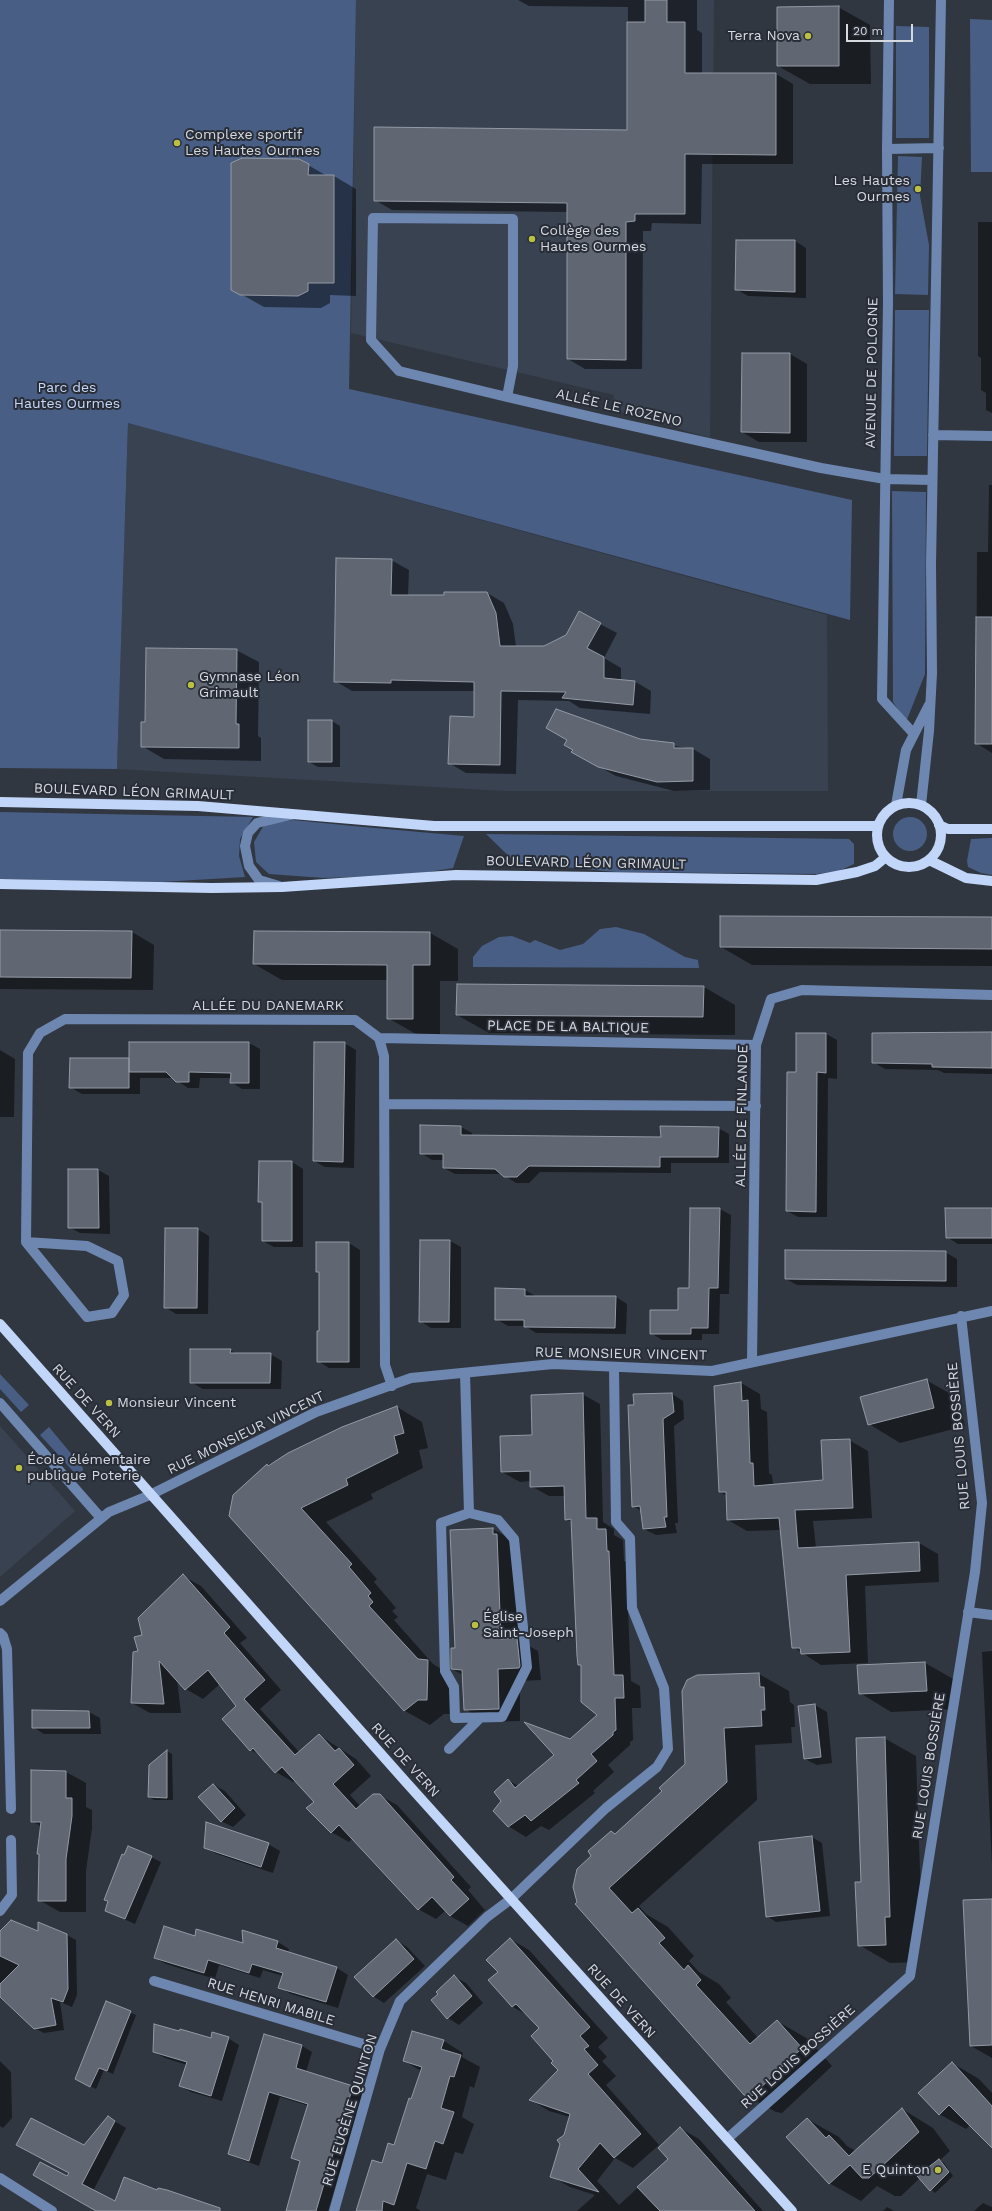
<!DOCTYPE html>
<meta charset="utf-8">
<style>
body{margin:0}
#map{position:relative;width:992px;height:2211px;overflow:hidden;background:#313741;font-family:"Work Sans",sans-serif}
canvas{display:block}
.scale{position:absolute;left:846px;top:24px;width:67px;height:18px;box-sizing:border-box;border:2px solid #d6dae0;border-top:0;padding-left:5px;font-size:12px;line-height:14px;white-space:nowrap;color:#d6dae0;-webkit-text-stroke:3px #282d37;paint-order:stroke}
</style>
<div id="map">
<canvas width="992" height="2211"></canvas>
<div class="scale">20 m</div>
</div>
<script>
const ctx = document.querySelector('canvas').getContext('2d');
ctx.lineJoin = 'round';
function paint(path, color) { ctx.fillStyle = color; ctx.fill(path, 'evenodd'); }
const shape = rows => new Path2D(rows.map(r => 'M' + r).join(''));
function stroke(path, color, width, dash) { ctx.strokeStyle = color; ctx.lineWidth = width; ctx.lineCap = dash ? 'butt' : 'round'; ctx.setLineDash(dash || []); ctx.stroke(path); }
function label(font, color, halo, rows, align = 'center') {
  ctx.font = font + ' "Work Sans",sans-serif'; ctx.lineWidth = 4; ctx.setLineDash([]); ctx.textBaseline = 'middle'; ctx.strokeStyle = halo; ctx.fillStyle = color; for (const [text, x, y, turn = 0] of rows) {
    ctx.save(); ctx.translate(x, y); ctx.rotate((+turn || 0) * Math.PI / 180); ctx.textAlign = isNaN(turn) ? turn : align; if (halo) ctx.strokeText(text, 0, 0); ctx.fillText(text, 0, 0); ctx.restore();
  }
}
paint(shape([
 [356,0,714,0,710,438,611,409,614,395,351,333],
 [128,423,827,615,828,791,505,791,117,769],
 [0,1426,75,1511,0,1577]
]), '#394251');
paint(shape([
 [0,0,356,0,349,389,852,500,850,620,128,423,117,769,0,768],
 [970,19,992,20,992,172,971,172],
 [896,26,929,27,929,138,896,138],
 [898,156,922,157,920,196,929,245,928,295,895,294],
 [895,310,929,310,927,456,894,456],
 [892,491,926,492,925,674,906,722,893,702],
 [0,812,253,817,240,839,239,856,245,877,161,882,0,879],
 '893 834a17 17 0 1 1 34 0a17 17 0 1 1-34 0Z',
 [293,820,353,826,464,836,453,868,410,875,324,878,269,874,256,862,254,842,264,825],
 [486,834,849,839,854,844,854,864,839,871,817,874,616,872,553,866,519,866],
 [992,838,992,875,981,873,968,867,967,861,971,839],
 [616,927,644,934,685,957,698,960,699,968,473,967,473,957,482,946,499,937,512,936,530,943,535,940,560,950,583,944,600,929],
 [0,1374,29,1405,21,1412,0,1389],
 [49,1427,83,1468,82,1481,40,1435]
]), '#485e85');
paint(shape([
 [518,0,697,0,697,30,702,33,702,74,776,74,793,84,793,164,702,164,701,224,652,223,651,231,643,231,642,369,585,369,568,359,568,212,392,210,375,200,628,131,628,7,529,6],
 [838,7,870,25,871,84,810,84,778,66],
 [308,165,327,176,334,176,356,189,356,296,330,295,330,303,321,308,264,307,232,289],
 [992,180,992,413,986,410,986,393,981,390,981,358,978,356,978,222,992,222],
 [795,241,806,248,806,298,748,296,736,289],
 [743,354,790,354,807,364,807,442,759,442,742,432],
 [989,485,992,485,992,753,976,743,977,552,988,552],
 [391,560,409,570,408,596,445,596,487,593,504,603,513,624,516,647,544,647,600,624,617,633,604,658,621,668,621,680,634,681,651,691,650,714,580,708,569,701,518,700,516,774,466,773,449,763,475,718,475,691,352,691,335,681],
 [236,650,259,662,258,736,261,738,261,761,164,759,142,746,146,723],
 [332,721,340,726,340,767,318,767,309,762],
 [569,740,640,740,693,749,710,759,710,790,674,791,616,776,573,752,574,750],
 [992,918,992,966,752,965,721,947],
 [0,931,132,932,154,945,153,990,0,989],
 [430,933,458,949,458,981,440,981,440,1034,416,1034,388,1018,388,980,282,980,254,964],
 [704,987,735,1005,735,1035,489,1033,457,1015],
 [992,1033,992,1074,944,1073,938,1070,885,1069,873,1062],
 [826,1034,837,1040,837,1079,828,1078,827,1217,798,1217,787,1211,797,1073],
 [249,1043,260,1049,260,1089,242,1089,231,1082,232,1078,200,1078,199,1088,188,1088,173,1078,140,1078,140,1094,82,1094,70,1087,130,1060],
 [344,1043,356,1050,354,1168,325,1167,314,1161],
 [0,1050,15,1059,14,1117,0,1117],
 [421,1126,461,1127,472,1133,472,1136,662,1138,718,1128,729,1134,729,1163,671,1163,671,1173,540,1172,529,1183,516,1183,502,1174,455,1174,444,1168,444,1160,432,1160,421,1153],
 [292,1162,303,1169,303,1247,274,1247,263,1241,263,1203,260,1201],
 [98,1170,109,1176,110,1234,80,1233,69,1227],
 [720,1209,731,1215,729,1294,720,1294,719,1334,702,1334,702,1340,662,1340,651,1333,679,1311,690,1289],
 [992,1209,992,1244,958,1244,947,1237],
 [197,1229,209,1236,208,1314,176,1314,165,1307],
 [450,1241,461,1247,461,1328,431,1328,420,1321],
 [349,1243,360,1250,360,1368,329,1368,318,1361,320,1332,320,1273,317,1271],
 [945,1252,957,1259,957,1287,797,1285,786,1279],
 [525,1290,537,1297,616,1297,627,1304,626,1334,536,1333,525,1326,508,1326,496,1319],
 [230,1350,237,1354,270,1354,282,1361,281,1389,203,1389,191,1382],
 [926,1380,958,1398,965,1426,900,1443,869,1424],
 [741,1383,760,1394,761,1409,767,1412,769,1473,772,1475,773,1485,824,1481,849,1440,868,1451,872,1518,813,1521,816,1548,919,1543,938,1554,939,1582,865,1586,868,1663,821,1665,793,1647,781,1530,747,1531,728,1520,727,1496,720,1492],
 [582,1394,600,1404,603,1522,614,1529,614,1535,623,1540,624,1561,626,1562,631,1681,640,1686,641,1708,632,1708,633,1740,630,1742,630,1745,608,1765,614,1772,593,1791,595,1793,549,1830,541,1826,526,1837,508,1826,508,1780,518,1786,529,1779,599,1715,582,1666,579,1664,572,1522,566,1519,565,1496,549,1496,531,1486,531,1481,520,1482,502,1472,533,1436],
 [672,1394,683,1401,684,1419,674,1426,678,1523,675,1523,677,1533,656,1535,644,1529,641,1511,633,1506,635,1406],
 [397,1407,422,1422,428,1448,419,1450,423,1468,371,1494,373,1499,326,1522,377,1579,374,1582,396,1608,392,1611,398,1617,394,1620,433,1664,453,1676,452,1714,444,1714,430,1725,405,1711,230,1516,267,1465],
 [493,1529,515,1542,522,1642,538,1651,541,1680,520,1681,520,1721,487,1722,465,1709,463,1675,452,1669,456,1649],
 [183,1576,201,1586,247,1638,240,1643,281,1690,260,1709,300,1753,319,1735,356,1759,371,1776,350,1795,360,1806,379,1795,397,1805,471,1887,468,1890,485,1910,468,1926,450,1916,446,1910,436,1919,418,1909,353,1838,349,1842,331,1832,315,1802,296,1780,293,1782,276,1772,260,1755,251,1750,238,1706,220,1684,203,1699,186,1689,177,1679,181,1713,150,1713,132,1703,139,1651,143,1636],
 [992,1651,992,1866,982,1652],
 [925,1663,957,1681,958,1709,891,1712,860,1693],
 [759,1674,789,1691,790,1702,794,1705,795,1727,791,1727,792,1743,755,1745,757,1800,639,1906,646,1914,668,1927,694,1956,689,1961,699,1972,719,1984,731,1998,726,2002,758,2038,777,2021,808,2039,832,2066,782,2113,776,2112,745,2095,579,1902,574,1887,578,1870,663,1791],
 [815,1705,827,1712,832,1763,817,1765,805,1759,800,1707],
 [33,1711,89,1712,100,1718,101,1734,44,1734,33,1727],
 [884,1738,916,1756,921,1899,917,1962,890,1963,859,1945,862,1883],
 [167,1751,172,1754,173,1800,154,1800,149,1797,150,1766],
 [32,1771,66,1772,86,1783,86,1807,92,1810,92,1828,86,1871,86,1912,60,1912,39,1900,42,1827,32,1821],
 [214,1785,225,1791,246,1815,233,1827,221,1821],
 [812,1837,822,1843,830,1916,776,1922,767,1916],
 [268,1844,280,1851,273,1873,217,1854,205,1848],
 [125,1856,151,1857,161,1862,135,1924,106,1911,109,1902,105,1899],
 [992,1900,992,2058,971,2046],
 [243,1931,278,1942,289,1949,288,1953,337,1968,348,1975,338,2008,291,1994,279,1987,283,1976,263,1970,260,1978,219,1965,215,1979,166,1964,155,1958,195,1937,244,1945],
 [39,1932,67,1935,76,1940,77,1995,72,2007,60,2002,64,2030,44,2033,34,2028,0,1998,0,1933],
 [510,1939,529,1950,608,2038,598,2047,607,2057,602,2061,616,2076,606,2085,659,2145,633,2168,615,2158,597,2181,619,2205,669,2159,680,2128,699,2139,763,2211,577,2211,595,2195,570,2187,551,2176,570,2117,549,2111,531,2100,559,2070,541,2028,529,2016,513,2007,490,1980,499,1972],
 [396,1940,407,1947,425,1966,384,2003,373,1996],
 [455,1977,466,1983,483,2003,459,2025,448,2018,432,2000],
 [106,2002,136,2015,113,2074,104,2070,96,2089,81,2082],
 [265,2035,302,2046,312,2052,306,2072,353,2087,363,2093,328,2211,287,2211,300,2162,292,2158,309,2106,280,2097,259,2166,240,2159,229,2154],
 [228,2038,239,2045,222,2101,191,2092,180,2086,187,2065,165,2058,154,2052,211,2039],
 [444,2041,463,2053,462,2057,480,2067,474,2088,470,2086,462,2117,474,2124,463,2154,455,2152,446,2180,427,2174,416,2208,421,2211,357,2211,382,2164,395,2146,421,2071,404,2061],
 [0,2061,11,2072,12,2118,3,2128,0,2126],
 [952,2063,979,2079,992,2093,992,2147,970,2125,966,2129,939,2114],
 [902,2109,933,2128,950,2151,940,2160,944,2163,953,2176,935,2193,920,2178,901,2196,895,2196,877,2186,861,2201,829,2183,807,2119,839,2137,847,2146,856,2151],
 [109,2118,126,2128,93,2191,115,2202,210,2211,98,2211,67,2177,85,2146],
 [983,2203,992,2207,992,2211,974,2211],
 [887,2207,894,2211,883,2211]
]), '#0007');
const building = shape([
 [645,0,667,0,667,22,685,22,685,73,776,73,776,155,685,154,685,214,635,214,635,221,626,222,626,360,567,359,567,203,374,201,374,127,627,130,627,22,645,22,645,0],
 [839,6,839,66,777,66,777,7,839,6],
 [242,158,299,159,309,164,308,175,334,175,334,283,308,283,308,291,298,296,240,295,231,290,231,163,242,158],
 [736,240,795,240,795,292,735,290,736,240],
 [742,353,790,353,790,433,741,432,742,353],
 [336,558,392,559,391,595,444,595,444,592,487,592,496,613,500,646,544,646,566,635,579,611,601,623,587,648,604,657,604,678,635,681,633,705,562,698,566,692,501,691,500,765,448,764,450,716,474,717,474,682,391,680,391,683,334,682,336,558],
 [976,617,992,617,992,744,975,744,976,617],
 [146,648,237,649,236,724,239,724,239,748,141,747,141,722,145,722,146,648],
 [556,709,640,739,674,743,674,748,693,748,693,781,657,782,598,767,571,752,573,750,564,745,567,740,546,728,556,709],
 [308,720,332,720,332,762,308,762,308,720],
 [720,916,992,917,992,949,720,947,720,916],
 [0,930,132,931,131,978,0,977,0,930],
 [254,931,430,932,430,965,413,965,413,1019,387,1019,387,965,253,964,254,931],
 [457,984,704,986,703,1017,456,1015,457,984],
 [992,1032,992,1068,932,1067,932,1064,872,1063,872,1033,992,1032],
 [796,1033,826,1033,826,1073,817,1072,816,1212,786,1211,787,1072,796,1072,796,1033],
 [129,1042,249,1042,249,1083,230,1083,231,1073,189,1072,189,1082,176,1082,166,1072,129,1072,129,1042],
 [314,1042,345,1042,343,1162,313,1161,314,1042],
 [70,1058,129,1058,129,1088,69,1088,70,1058],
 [420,1125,461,1126,461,1135,661,1137,660,1126,719,1127,718,1157,660,1157,660,1167,529,1166,517,1177,504,1177,495,1169,443,1168,443,1154,420,1154,420,1125],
 [259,1161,292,1161,292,1241,262,1241,262,1202,258,1202,259,1161],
 [68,1169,98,1169,99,1228,68,1228,68,1169],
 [690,1208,720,1208,718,1288,709,1288,708,1328,691,1328,691,1334,650,1334,650,1310,678,1310,678,1288,689,1288,690,1208],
 [945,1208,992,1208,992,1238,946,1238,945,1208],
 [165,1228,198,1228,197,1308,164,1308,165,1228],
 [420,1240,450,1240,449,1322,419,1322,420,1240],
 [316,1242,349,1242,349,1362,317,1362,317,1331,319,1331,319,1272,316,1272,316,1242],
 [785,1250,946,1251,946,1281,785,1279,785,1250],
 [495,1288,525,1289,525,1296,616,1296,615,1328,524,1327,524,1320,495,1320,495,1288],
 [190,1349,231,1349,230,1353,271,1353,270,1383,190,1383,190,1349],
 [927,1379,934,1408,868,1425,860,1397,927,1379],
 [741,1382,742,1401,748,1400,750,1463,753,1463,754,1486,823,1480,821,1440,850,1439,853,1508,795,1510,798,1548,919,1542,920,1571,846,1575,850,1652,801,1654,800,1648,792,1648,779,1518,727,1520,726,1492,719,1492,714,1386,741,1382],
 [583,1393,586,1518,597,1518,597,1529,606,1529,607,1551,609,1551,614,1675,623,1675,624,1698,615,1698,616,1730,613,1732,613,1735,591,1754,597,1761,576,1780,579,1783,531,1821,525,1815,508,1827,493,1811,501,1801,494,1792,508,1779,515,1788,554,1755,524,1722,570,1739,597,1715,581,1702,581,1665,578,1665,577,1656,571,1519,565,1520,564,1486,530,1487,530,1471,501,1472,500,1436,532,1435,531,1395,583,1393],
 [672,1393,674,1412,663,1419,667,1517,664,1517,666,1527,643,1529,640,1506,632,1507,628,1405,634,1405,633,1394,672,1393],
 [397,1406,404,1433,394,1436,398,1453,346,1479,348,1485,301,1508,352,1564,349,1567,371,1593,368,1596,373,1602,369,1606,418,1659,428,1660,427,1700,418,1700,404,1711,229,1516,233,1495,267,1464,268,1466,288,1453,342,1427,397,1406],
 [493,1528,493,1534,497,1534,501,1639,517,1638,520,1666,519,1668,498,1669,499,1709,464,1710,462,1670,451,1669,451,1648,455,1648,450,1530,493,1528],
 [183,1574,230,1627,224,1633,265,1680,244,1699,295,1755,319,1734,335,1751,339,1748,354,1765,333,1784,356,1809,373,1794,380,1794,454,1877,451,1880,469,1899,450,1916,432,1897,418,1910,339,1825,331,1833,306,1808,314,1802,282,1767,275,1773,253,1748,250,1751,222,1719,236,1706,208,1670,185,1690,159,1661,164,1704,131,1703,133,1652,138,1651,134,1637,142,1635,138,1618,183,1574],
 [925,1662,927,1691,859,1694,857,1665,925,1662],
 [759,1673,760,1687,764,1687,765,1710,761,1710,762,1726,724,1728,727,1782,609,1888,632,1913,638,1908,665,1938,659,1943,684,1970,688,1965,701,1980,696,1985,750,2044,777,2020,802,2048,752,2096,744,2095,575,1904,577,1902,573,1887,577,1869,591,1856,588,1851,611,1831,615,1834,648,1804,662,1791,659,1788,685,1764,682,1691,687,1680,697,1675,759,1673],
 [815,1704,821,1757,804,1759,798,1706,815,1704],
 [32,1710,89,1711,90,1728,32,1728,32,1710],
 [885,1737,890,1917,885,1917,886,1945,858,1946,855,1882,861,1882,856,1738,885,1737],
 [167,1750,167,1798,148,1797,149,1765,167,1750],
 [31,1770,66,1771,66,1798,72,1798,72,1816,66,1859,66,1901,38,1901,39,1854,37,1854,41,1822,31,1822,31,1770],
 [213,1784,235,1808,221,1822,198,1797,213,1784],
 [206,1822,269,1843,261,1867,204,1848,206,1822],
 [812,1836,820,1911,766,1917,759,1842,812,1836],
 [128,1846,152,1856,125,1919,105,1911,108,1901,104,1900,122,1854,124,1855,128,1846],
 [992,1899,992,2045,970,2046,963,1900,992,1899],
 [11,1920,38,1931,38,1922,67,1934,68,1989,63,2002,51,1998,56,2025,34,2029,0,1997,0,1984,19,1965,0,1956,0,1931,11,1920],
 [164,1926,195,1936,196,1929,243,1943,242,1930,278,1941,276,1948,337,1967,326,2002,278,1988,283,1973,252,1964,249,1973,208,1960,204,1973,154,1958,164,1926],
 [510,1938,590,2027,580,2036,589,2046,584,2049,598,2065,588,2074,641,2134,614,2158,600,2143,578,2169,599,2192,550,2177,560,2144,557,2140,564,2135,570,2114,529,2100,558,2070,551,2063,553,2061,531,2036,539,2028,516,2004,512,2007,488,1980,498,1972,486,1960,510,1938],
 [396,1939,414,1959,373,1997,354,1977,396,1939],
 [454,1975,472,1996,447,2019,431,2000,438,1994,436,1992,454,1975],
 [106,2001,131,2011,107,2071,99,2068,90,2087,75,2079,106,2001],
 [154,2024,179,2031,180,2029,211,2038,212,2032,229,2037,211,2096,179,2086,187,2062,153,2052,154,2024],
 [412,2031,444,2040,441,2049,461,2055,454,2077,450,2076,441,2108,454,2112,443,2144,435,2141,426,2169,407,2163,394,2205,383,2201,382,2211,356,2211,372,2160,382,2163,388,2143,394,2145,409,2098,411,2099,422,2067,403,2061,412,2031],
 [264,2034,302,2045,296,2068,353,2086,316,2211,286,2211,300,2161,291,2158,308,2104,269,2092,249,2161,228,2154,264,2034],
 [952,2062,992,2106,992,2148,949,2105,939,2115,918,2093,952,2062],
 [902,2108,919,2132,869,2178,862,2178,850,2165,829,2184,786,2137,807,2118,826,2138,829,2135,849,2156,902,2108],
 [108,2116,115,2121,82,2184,115,2201,124,2177,157,2190,158,2188,167,2190,220,2208,220,2211,96,2211,33,2175,40,2162,67,2176,69,2173,16,2145,31,2118,84,2145,108,2116],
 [680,2127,755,2211,660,2211,637,2187,668,2159,658,2148,680,2127],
 [939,2159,949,2172,930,2191,917,2176,939,2159]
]);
paint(building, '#606772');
stroke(building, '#939aa6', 1);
stroke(shape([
 [889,0,887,149,888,303,882,699,914,734],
 [887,149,939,148],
 [507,397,513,366,513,219,373,218,371,340,399,371,507,397,601,419,821,468,885,479,932,480],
 [933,435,992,436],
 [896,805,906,750,929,705],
 [921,805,929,731,932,673,931,564,941,0],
 [279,886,259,880,249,866,245,846,248,833,257,823,291,815],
 [379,1038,756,1045],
 [384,1104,756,1106],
 [26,1242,87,1246,118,1261,124,1295,112,1313,87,1317,26,1242,28,1053,40,1033,65,1019,355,1020,379,1038,384,1056,385,1365,392,1386],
 [752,1362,756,1045,771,999,802,990,992,995],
 [465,1373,469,1513,441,1523,445,1671,454,1687,455,1718,502,1717,527,1667,514,1539,498,1520,469,1513],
 [0,1403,100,1517],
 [0,1601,109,1512,150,1495,316,1412,411,1378,553,1364,712,1371,992,1311],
 [968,1612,992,1615],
 [0,1633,3,1636,7,1649,11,1809],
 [449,1749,480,1718],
 [0,1911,12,1895,11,1840],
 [154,1981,380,2049],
 [727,2139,910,1976,975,1572,982,1503,961,1316],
 [0,2178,52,2211],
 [334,2211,380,2049,400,2001,487,1917,511,1899,606,1808,657,1767,668,1749,664,1688,632,1608,630,1538,616,1522,614,1368]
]), '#6e87b1', 10);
stroke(shape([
 [0,802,198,806,434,826,878,826],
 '877 835a32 32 0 1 1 64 0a32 32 0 1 1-64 0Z',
 [939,825,948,829,992,829],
 [929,860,966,878,992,881],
 [0,884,212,888,282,887,456,875,816,880,857,872,875,866,886,857],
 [0,1324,405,1781,792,2211]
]), '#c2d6f9', 10);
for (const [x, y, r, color] of [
 [808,36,4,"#bbc044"],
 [177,143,4,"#bbc044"],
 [918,189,4,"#bbc044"],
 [532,239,4,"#bbc044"],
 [191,685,4,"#bbc044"],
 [109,1403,4,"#bbc044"],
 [19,1468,4,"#bbc044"],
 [475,1625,4,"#bbc044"],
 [938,2170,4,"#bbc044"]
]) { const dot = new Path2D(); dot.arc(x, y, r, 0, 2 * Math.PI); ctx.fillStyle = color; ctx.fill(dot); stroke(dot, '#282d37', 1.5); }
label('14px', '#d6dae0', '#282d37', [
 ["Terra Nova",800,36,"right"],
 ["Complexe sportif",185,135],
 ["Les Hautes Ourmes",185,151],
 ["Les Hautes",910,181,"right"],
 ["Ourmes",910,197,"right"],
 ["Collège des",540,231],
 ["Hautes Ourmes",540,247],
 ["Gymnase Léon",199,677],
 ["Grimault",199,693],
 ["Monsieur Vincent",117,1403],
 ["École élémentaire",27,1460],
 ["publique Poterie",27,1476],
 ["Église",483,1617],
 ["Saint-Joseph",483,1633],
 ["E Quinton",930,2170,"right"]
], 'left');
label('14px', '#d6dae0', '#282d37', [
 ["AVENUE DE POLOGNE",872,373,-89],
 ["ALLÉE LE ROZENO",619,408,13],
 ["BOULEVARD LÉON GRIMAULT",134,792,2],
 ["BOULEVARD LÉON GRIMAULT",586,863,1],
 ["ALLÉE DU DANEMARK",268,1006],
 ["PLACE DE LA BALTIQUE",568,1027,1],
 ["ALLÉE DE FINLANDE",742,1116,-89],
 ["RUE MONSIEUR VINCENT",621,1354,1],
 ["RUE DE VERN",86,1401,48],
 ["RUE MONSIEUR VINCENT",246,1433,-26],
 ["RUE LOUIS BOSSIÈRE",959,1436,-95],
 ["RUE DE VERN",405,1760,48],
 ["RUE LOUIS BOSSIÈRE",929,1766,-81],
 ["RUE DE VERN",621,2001,48],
 ["RUE HENRI MABILE",271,2002,17],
 ["RUE LOUIS BOSSIÈRE",798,2057,-42],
 ["RUE EUGÈNE QUINTON",350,2110,-73]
]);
label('14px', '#c7dafc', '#282d37', [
 ["Parc des",67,388],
 ["Hautes Ourmes",67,404]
]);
</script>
